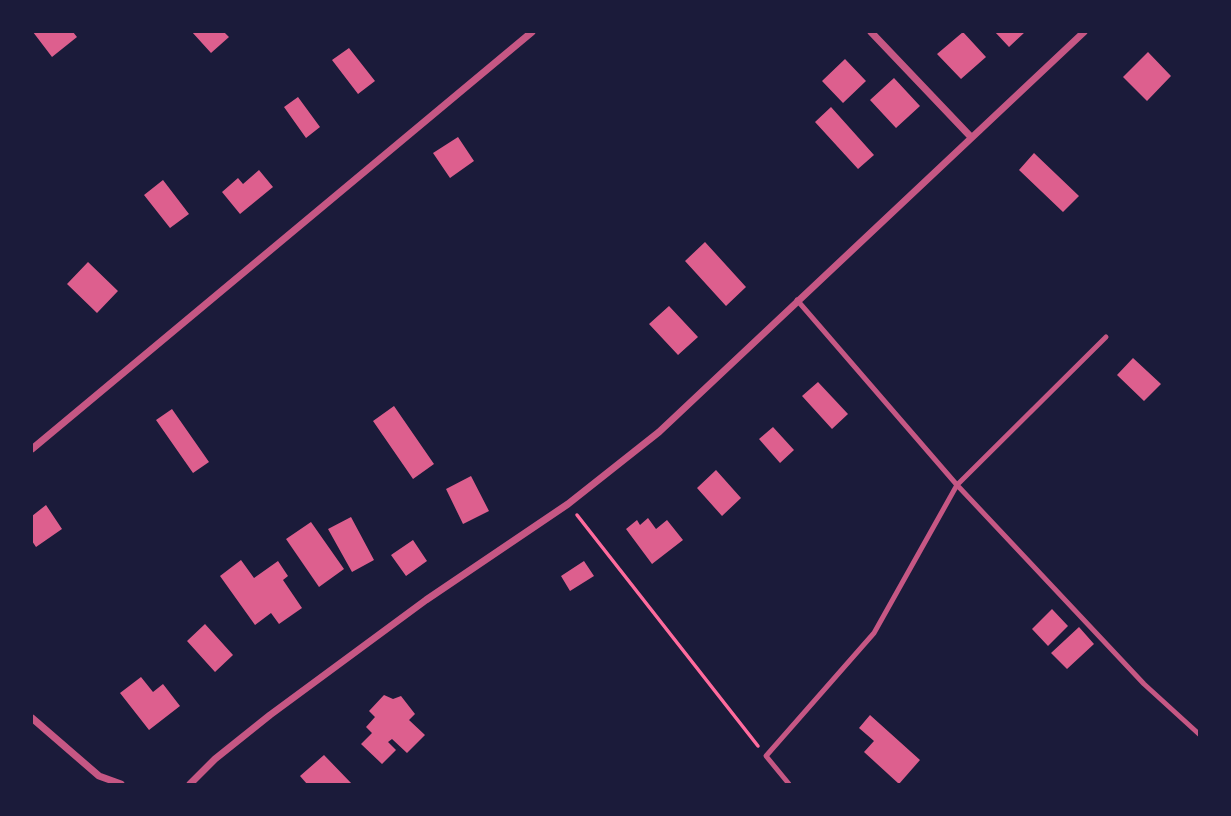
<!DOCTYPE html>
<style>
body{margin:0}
#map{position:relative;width:1231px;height:816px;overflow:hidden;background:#1b1b3a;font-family:"Roboto Serif",serif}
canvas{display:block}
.frame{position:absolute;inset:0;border:33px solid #1b1b3a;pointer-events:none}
</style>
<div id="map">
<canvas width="1231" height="816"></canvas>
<div class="frame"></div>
</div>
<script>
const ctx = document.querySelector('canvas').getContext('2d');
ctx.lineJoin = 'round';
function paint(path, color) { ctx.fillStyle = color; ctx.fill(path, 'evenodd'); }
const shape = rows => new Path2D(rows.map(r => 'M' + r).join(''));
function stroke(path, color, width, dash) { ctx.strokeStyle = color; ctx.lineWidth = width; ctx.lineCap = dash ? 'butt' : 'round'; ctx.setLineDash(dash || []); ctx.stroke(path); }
paint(shape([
 [33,32,73,32,77,37,52,57],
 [192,32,224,32,229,37,211,53],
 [963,32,986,57,961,79,937,54],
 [995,32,1025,32,1009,47],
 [349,48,375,81,358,94,332,60],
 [1148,52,1171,76,1147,101,1123,77],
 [845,59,866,81,843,103,822,81],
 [894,78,920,106,896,128,870,100],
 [298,97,320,127,306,138,284,107],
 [831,107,874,155,858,169,815,122],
 [458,137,474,161,450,178,433,153],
 [1034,153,1079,196,1063,212,1019,170],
 [259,170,273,187,240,214,222,192,238,178,243,184],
 [163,180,189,214,170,228,144,195],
 [705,242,746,287,726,306,685,261],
 [88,262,118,291,97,313,67,284],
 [669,306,698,337,678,355,649,324],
 [1133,358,1161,384,1144,401,1117,375],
 [818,382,848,414,832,429,802,396],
 [394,406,434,464,413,479,373,421],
 [172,409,209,462,193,473,156,420],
 [773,427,794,450,780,463,759,439],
 [716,470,741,498,722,516,697,488],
 [471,476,489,511,463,524,446,489],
 [46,505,62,529,36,547,32,541,32,516],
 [351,517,374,560,352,572,328,529],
 [648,518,656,529,667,520,683,540,652,564,626,529,637,520,640,525],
 [311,522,344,569,319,587,286,539],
 [413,540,427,561,406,576,391,555],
 [241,560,254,578,278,561,288,576,283,580,302,608,279,624,271,613,255,625,220,576],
 [584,561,594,576,570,591,561,576],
 [1052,609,1068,626,1048,646,1032,629],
 [205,624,233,655,215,672,187,641],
 [1079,627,1094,644,1067,669,1051,653],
 [141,677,153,692,163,684,180,706,149,730,120,693],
 [384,695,393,699,401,696,415,714,409,720,425,735,407,753,392,739,388,742,396,750,382,764,361,744,372,733,366,727,375,717,369,711],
 [870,715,920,760,899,784,864,752,874,741,859,728],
 [324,755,352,784,307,784,300,776]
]), '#dd5f8e');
stroke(shape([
 [577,515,758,746]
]), '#ff6b9d', 3.5);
stroke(shape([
 [797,300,957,485,1144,684,1200,735],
 [789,784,766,756,874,633,957,485,1106,337]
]), '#c65784', 5);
stroke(shape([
 [871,32,970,136],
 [32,449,532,32],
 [32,718,99,776,121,784],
 [190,784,215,759,270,715,426,600,568,504,659,432,1084,32]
]), '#c65784', 7);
</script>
